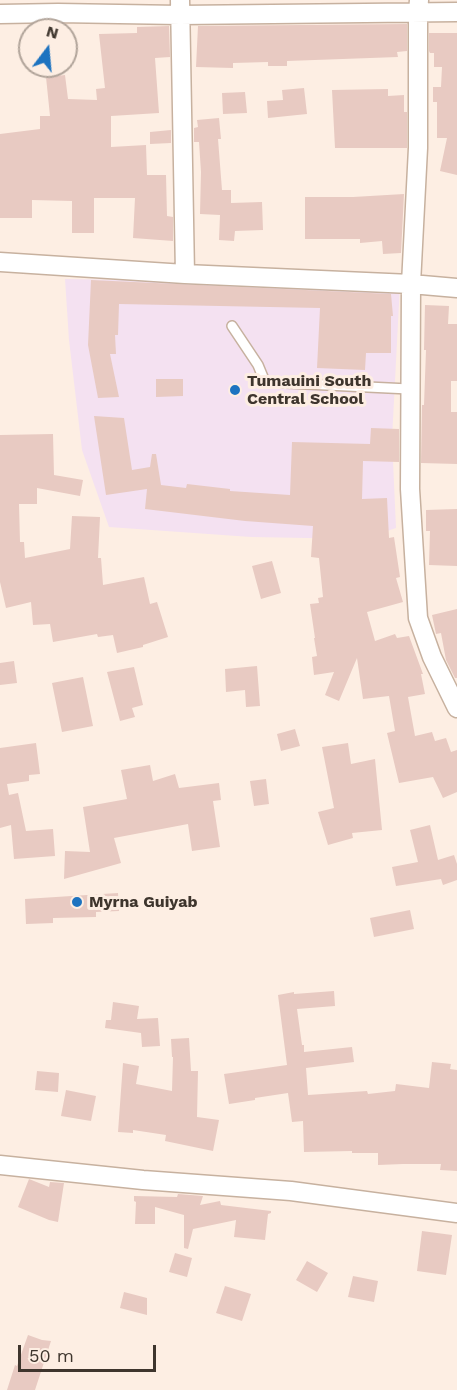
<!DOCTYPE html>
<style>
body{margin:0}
#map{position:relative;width:457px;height:1390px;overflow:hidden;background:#fdeee3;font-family:"Work Sans",sans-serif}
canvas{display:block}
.north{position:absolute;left:18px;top:18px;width:60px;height:60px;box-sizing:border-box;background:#fdeee3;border:2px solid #b1a49a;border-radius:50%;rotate:16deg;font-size:16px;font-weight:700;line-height:24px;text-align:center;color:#3e352d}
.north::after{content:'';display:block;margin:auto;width:21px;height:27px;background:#1d73c0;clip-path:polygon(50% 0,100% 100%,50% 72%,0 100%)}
.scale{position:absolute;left:18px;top:1345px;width:138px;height:27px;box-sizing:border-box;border:3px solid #3e352d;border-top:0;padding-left:8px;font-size:18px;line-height:21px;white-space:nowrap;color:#3e352d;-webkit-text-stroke:4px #fdeee3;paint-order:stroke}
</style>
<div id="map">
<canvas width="457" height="1390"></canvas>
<div class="north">N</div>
<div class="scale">50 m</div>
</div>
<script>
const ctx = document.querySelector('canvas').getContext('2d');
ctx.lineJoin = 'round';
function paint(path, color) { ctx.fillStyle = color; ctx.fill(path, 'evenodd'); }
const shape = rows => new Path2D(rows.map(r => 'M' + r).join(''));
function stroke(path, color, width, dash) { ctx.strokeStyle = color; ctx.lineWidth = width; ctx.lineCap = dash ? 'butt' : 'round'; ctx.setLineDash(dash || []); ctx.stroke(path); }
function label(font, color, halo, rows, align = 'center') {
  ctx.font = font + ' "Work Sans",sans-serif'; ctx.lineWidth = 6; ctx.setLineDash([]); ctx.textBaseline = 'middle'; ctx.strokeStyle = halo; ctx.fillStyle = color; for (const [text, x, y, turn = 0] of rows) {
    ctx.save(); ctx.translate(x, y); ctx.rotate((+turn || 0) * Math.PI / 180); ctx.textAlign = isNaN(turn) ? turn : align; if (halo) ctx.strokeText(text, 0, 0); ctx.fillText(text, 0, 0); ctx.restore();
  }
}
paint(shape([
 [65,279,400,284,392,439,396,528,363,539,251,537,109,527,82,450,69,340]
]), '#f4e1f1');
paint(shape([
 [407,24,407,51,397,52,398,57,287,61,287,66,268,66,268,62,233,63,233,68,196,67,198,26],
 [169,26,170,57,155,58,159,113,111,116,111,147,146,145,147,175,166,175,167,216,173,217,173,241,133,238,135,198,94,198,94,233,72,233,72,201,32,200,32,218,0,218,0,134,40,129,40,116,50,116,46,77,65,75,68,99,97,100,96,89,105,88,99,34,137,33,137,27],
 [429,33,457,33,457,175,440,171,447,138,437,138,437,102,433,102,433,87,441,87,442,67,434,67,434,53,430,53,429,51],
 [304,88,307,114,268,118,267,101,283,100,282,90],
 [388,89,388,96,404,95,404,112,407,112,407,148,335,148,332,90],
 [245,92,247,113,223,114,222,93],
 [219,118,221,139,218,139,222,190,231,190,231,203,262,202,263,230,235,231,234,241,219,240,220,215,200,214,201,172,199,142,194,142,194,128,198,127,197,120],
 [171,130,171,143,150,144,150,132],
 [404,194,401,253,383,254,382,241,360,243,360,239,305,239,305,197,353,197],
 [91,280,391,294,393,316,391,316,391,353,366,353,365,370,317,368,320,308,119,304,118,335,115,335,116,354,110,354,119,397,98,398,88,345],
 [425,305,449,306,448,324,457,324,457,381,451,381,451,412,457,412,457,464,421,463,422,405,424,405,426,350,424,350],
 [156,379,183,379,183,396,156,397],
 [94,416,124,418,132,470,150,467,152,454,156,454,161,485,186,488,187,484,230,489,230,491,290,495,292,442,370,444,371,428,399,429,399,462,363,461,362,499,387,498,389,538,394,537,400,577,396,578,403,602,367,612,375,641,395,634,397,638,409,636,423,674,421,674,425,694,408,697,415,736,432,732,435,741,446,738,451,752,457,750,457,792,443,798,433,777,399,783,387,733,395,731,389,696,363,699,357,658,339,701,325,695,334,672,314,675,312,657,317,656,314,638,315,638,310,604,319,603,318,598,323,597,319,558,311,557,313,526,245,521,145,509,147,489,106,495],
 [53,434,54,475,83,480,80,496,37,488,37,504,19,504,20,542,24,542,25,558,70,549,72,516,100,517,98,558,101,558,103,585,144,577,150,604,157,602,168,637,143,645,143,647,117,653,113,635,98,637,97,634,53,642,50,624,33,625,31,602,6,608,0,582,0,435],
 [457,509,457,566,429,565,430,531,426,531,426,510],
 [272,561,281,593,261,599,252,566],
 [457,609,457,678,455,678,446,660,441,633,436,634,432,615],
 [14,661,17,683,0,685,0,663],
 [257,666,260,706,246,707,245,690,226,692,225,669],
 [134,667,143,705,132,708,135,717,120,721,107,672],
 [83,677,93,726,62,732,52,683],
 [295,729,300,746,281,751,277,734],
 [36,743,40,774,29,775,29,781,7,784,9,795,18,793,26,831,53,829,55,856,14,859,11,825,0,828,0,748],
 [348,743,351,764,375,759,382,830,352,833,353,838,328,845,318,812,334,808,322,747],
 [150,765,153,781,175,774,179,788,219,783,221,800,213,801,220,847,192,851,188,824,114,838,121,863,64,879,65,851,90,852,83,807,127,799,121,770],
 [266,779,269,804,254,806,250,781],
 [430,825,438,860,454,855,457,864,457,880,443,885,441,879,396,886,392,867,418,862,410,830],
 [118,893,119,911,96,912,96,917,53,918,53,923,26,924,25,899],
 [410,910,414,929,374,937,370,918],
 [334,991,335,1006,297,1009,302,1045,304,1045,304,1052,352,1047,354,1062,306,1068,308,1095,367,1091,368,1094,395,1091,396,1084,429,1088,432,1062,451,1064,450,1069,457,1070,457,1171,440,1170,441,1164,403,1164,378,1165,378,1153,352,1153,352,1151,304,1152,303,1121,292,1122,288,1093,255,1098,255,1100,229,1104,224,1074,287,1065,278,995,294,992,294,994],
 [113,1002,139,1006,137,1019,158,1018,160,1046,142,1047,141,1033,105,1028,106,1020,111,1020],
 [189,1038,191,1071,198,1071,197,1117,219,1120,213,1151,165,1141,166,1135,133,1130,133,1133,118,1132,123,1063,139,1066,136,1084,172,1091,173,1057,172,1057,171,1039],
 [37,1071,59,1073,58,1092,35,1090],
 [66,1090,96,1096,91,1121,61,1116],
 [29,1179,49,1187,50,1182,64,1183,58,1222,49,1220,18,1207],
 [178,1194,203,1196,200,1205,220,1201,221,1205,271,1211,271,1213,268,1214,265,1240,234,1237,236,1220,193,1229,188,1249,184,1248,184,1215,155,1207,155,1224,135,1224,136,1202,134,1201,134,1196,177,1197],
 [422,1231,452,1235,446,1275,417,1271],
 [175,1253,192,1258,187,1277,169,1272],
 [307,1261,328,1273,317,1292,296,1280],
 [353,1276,378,1281,374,1302,348,1297],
 [225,1286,251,1294,242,1321,216,1313],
 [124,1292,147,1298,147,1315,120,1308],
 [28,1335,42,1340,51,1341,35,1390,7,1390,15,1365,17,1366]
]), '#e8cac2');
const lane = shape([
 [232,326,258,365,265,382,409,389]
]);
const street = shape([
 [180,0,185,274,411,284,457,288],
 [419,0,418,12,418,148,411,284,410,489,418,618,432,657,457,708],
 [0,14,58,13,180,15,457,12],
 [0,262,185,274],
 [0,1165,143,1180,291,1191,457,1213]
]);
stroke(lane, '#c7b19f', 12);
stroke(street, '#c7b19f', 21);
stroke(lane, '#fff', 9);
stroke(street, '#fff', 18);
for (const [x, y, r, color] of [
 [235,390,6,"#1d73c0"],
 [77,902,6,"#1d73c0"]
]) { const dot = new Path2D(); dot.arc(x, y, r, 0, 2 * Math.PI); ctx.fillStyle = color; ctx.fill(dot); stroke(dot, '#fdeee3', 2); }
label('bold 16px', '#3e352d', '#fdeee3', [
 ["Tumauini South",247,381],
 ["Central School",247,399],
 ["Myrna Guiyab",89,902]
], 'left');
</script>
